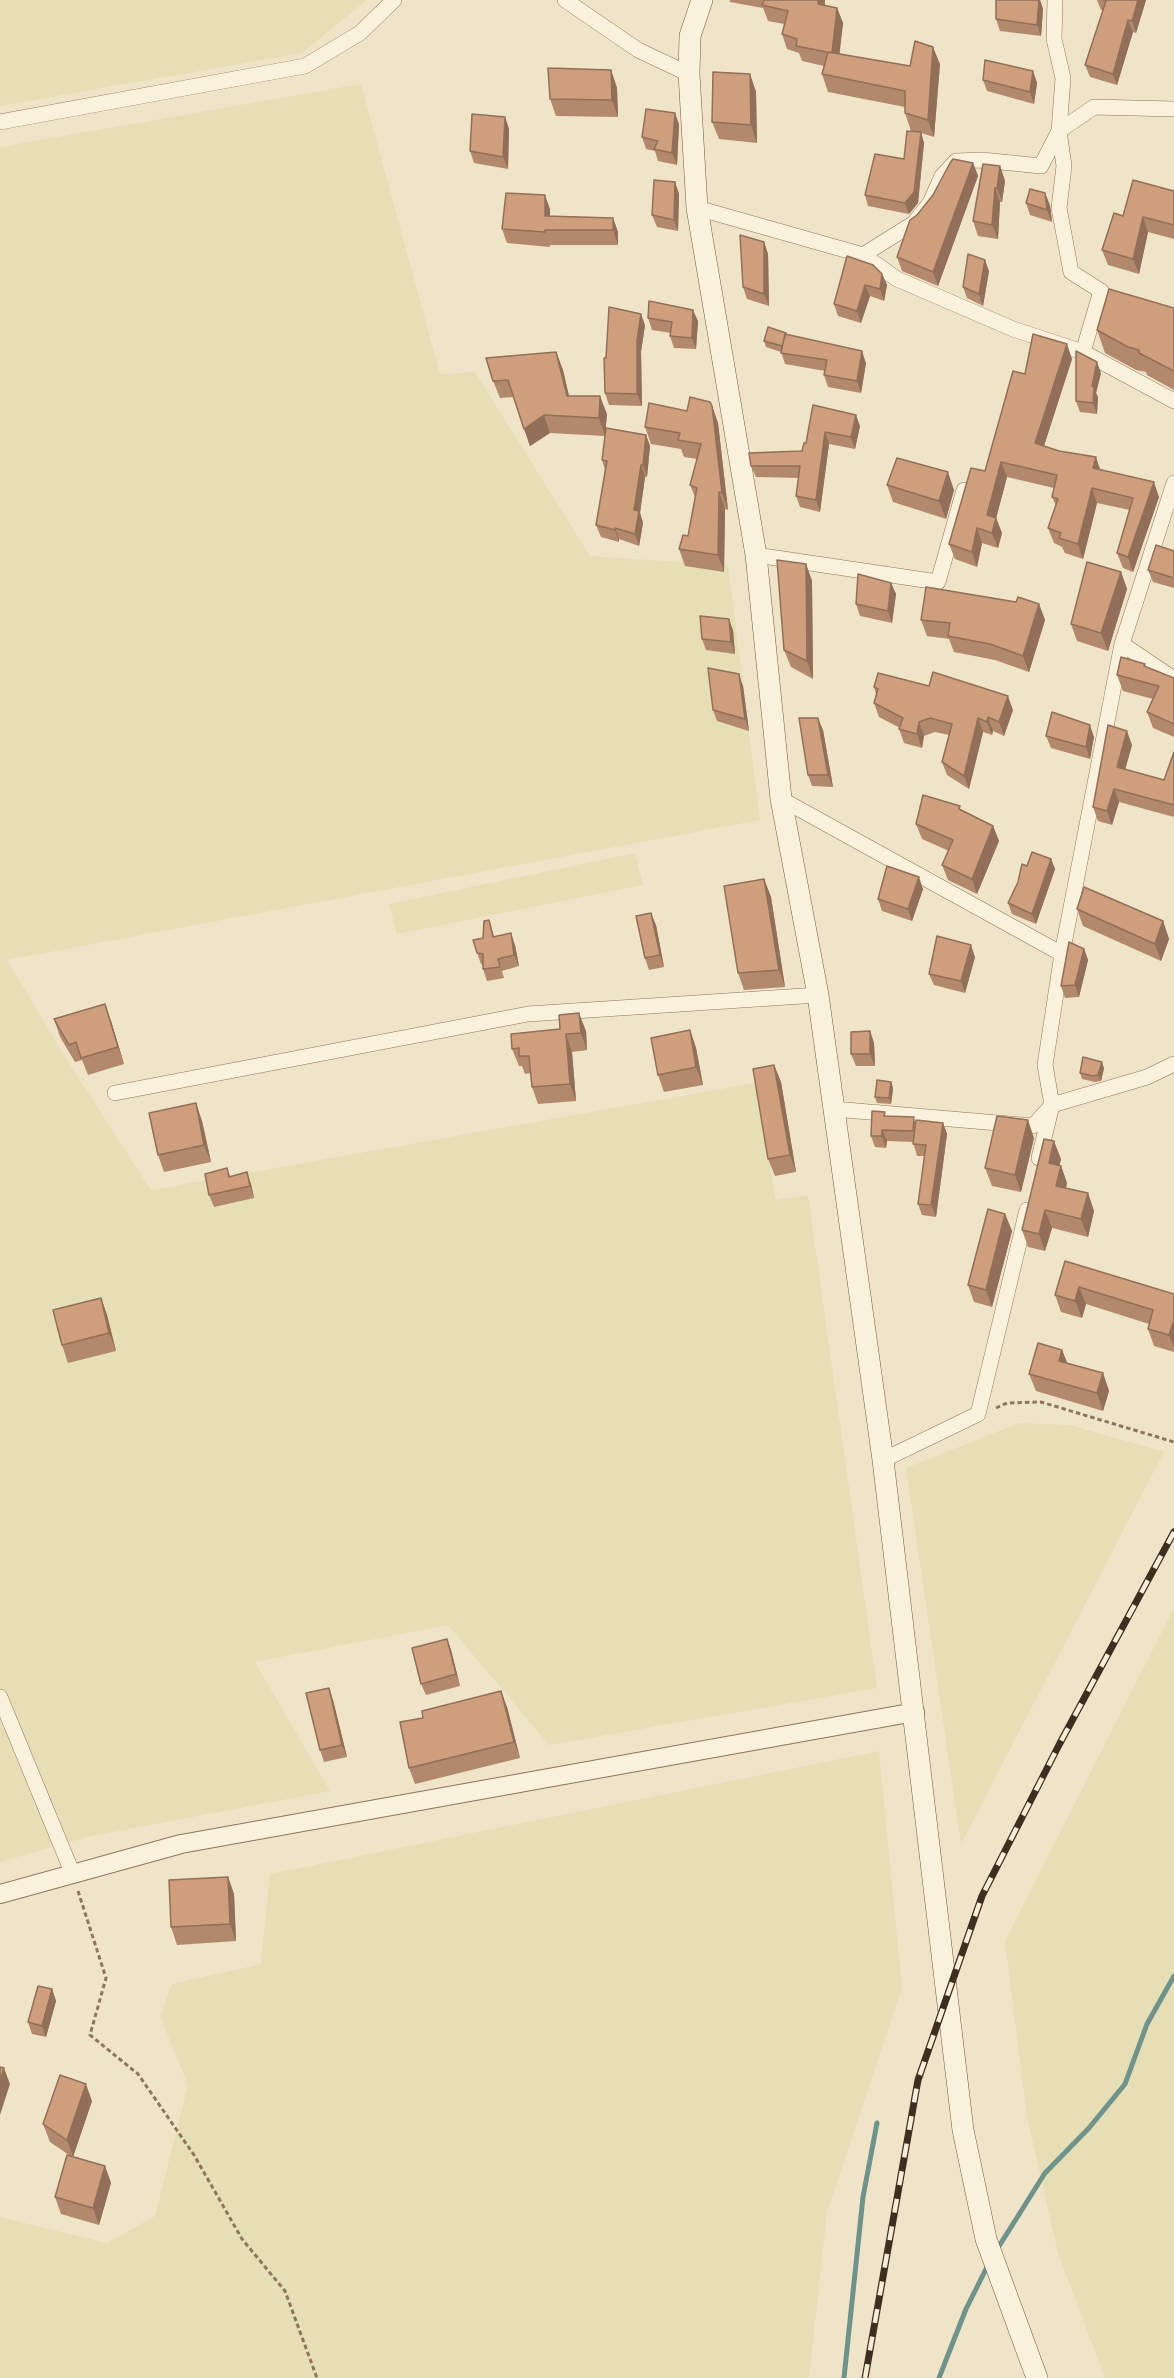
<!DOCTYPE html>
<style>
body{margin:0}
canvas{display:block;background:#f0e4c8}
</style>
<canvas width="1174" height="2378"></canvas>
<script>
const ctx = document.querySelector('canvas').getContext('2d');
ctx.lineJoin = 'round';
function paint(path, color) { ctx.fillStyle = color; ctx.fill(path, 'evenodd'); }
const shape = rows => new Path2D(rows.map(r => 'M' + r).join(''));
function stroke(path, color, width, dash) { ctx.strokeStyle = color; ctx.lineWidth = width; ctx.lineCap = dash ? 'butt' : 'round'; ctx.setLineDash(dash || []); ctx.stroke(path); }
paint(shape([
 [0,0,367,0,302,53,0,106],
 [361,84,440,374,475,372,590,556,728,565,760,820,7,960,72,1068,151,1190,755,1083,776,1200,808,1195,877,1688,549,1745,448,1625,255,1662,330,1791,87,1837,0,1862,0,147],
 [635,853,643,885,397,934,389,904],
 [1019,1423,1070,1425,1164,1452,961,1844,906,1468],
 [1174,1608,1174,2378,1105,2378,1058,2253,1027,2117,1005,1941],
 [879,1751,902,1988,827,2212,809,2378,0,2378,0,2217,107,2243,155,2216,188,2085,160,2016,172,1984,261,1964,270,1874]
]), '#e6deb5');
stroke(shape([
 [996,2251,1045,2173,1089,2128,1125,2084,1147,2024,1174,1976],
 [844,2378,863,2197,877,2123],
 [939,2378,966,2309,988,2265]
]), '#6f938a', 5);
const minor = shape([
 [565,0,638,50,689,74],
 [1055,0,1054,39,1063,78,1059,131,1064,166,1059,208,1071,272,1101,291,1083,352],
 [0,122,305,66,360,33,394,0],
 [697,208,863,255,897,279,1013,329,1083,352,1174,401],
 [863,255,914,223,930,203,942,176,956,161,982,160,1041,166,1059,131,1094,107,1174,109],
 [756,555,938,582,964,490],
 [1122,644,1174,679],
 [781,799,1062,954],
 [115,1093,528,1014,818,995],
 [834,1109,1033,1126,1052,1105,1147,1077,1174,1064],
 [1039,1158,1052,1105,1045,1065,1062,954,1122,644,1174,483],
 [883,1460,978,1414,1027,1210],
 [0,1697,72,1872]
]);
const tertiary = shape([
 [0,1894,181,1844,915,1712]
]);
const secondary = shape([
 [702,0,690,36,689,74,697,208,756,555,781,799,818,995,883,1460,963,2130,986,2239,1037,2378]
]);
stroke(minor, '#8d765c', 16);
stroke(tertiary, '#8d765c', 20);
stroke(secondary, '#6f573f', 22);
stroke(shape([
 [996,1408,1007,1403,1041,1402,1174,1442],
 [78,1891,106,1978,90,2035,138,2074,194,2155,242,2239,285,2291,317,2378]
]), '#8d765c', 3, [4.5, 3]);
stroke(minor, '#faf1dc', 15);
stroke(tertiary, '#faf1dc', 18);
stroke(secondary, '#faf1dc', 21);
const rail = shape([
 [865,2378,918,2080,982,1896,1060,1743,1174,1532]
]);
stroke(rail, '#3d2e20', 7);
stroke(rail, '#f7eed8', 4.5, [14]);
paint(shape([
 [730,0,825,0,825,6,837,8,843,23,839,54,910,66,940,64,934,137,921,133,924,143,918,203,909,214,868,206,865,195,904,159,915,132,911,131,905,113,905,107,828,92,822,74,824,66,802,61,799,53,787,49,782,34,784,24,768,21,763,8,730,2],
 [996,0,1040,0,1043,9,1041,36,1000,31,996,19],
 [1097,0,1146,0,1136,33,1133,32,1117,85,1090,77,1085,65,1103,10,1101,10],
 [611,70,617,88,618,117,556,116,550,99],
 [1033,71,1037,83,1034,104,987,91,983,80],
 [750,74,756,92,757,143,719,139,712,122],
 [505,117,509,129,508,169,474,163,470,151],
 [679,124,677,165,658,161,655,151,646,149,642,137],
 [973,163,978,176,938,286,902,271,897,257,917,215],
 [1000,166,1005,181,1002,202,1000,202,998,239,978,236,973,221],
 [675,182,679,194,678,231,657,227,652,215],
 [1174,191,1174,239,1148,232,1139,274,1108,265,1102,250],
 [1026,203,1050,205,1052,222,1030,215],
 [550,209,550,216,613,218,618,232,618,245,550,245,550,247,507,243,502,229],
 [764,242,768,254,769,306,747,299,743,287],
 [989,271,983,306,967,298,963,287],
 [882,274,887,285,884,301,870,296,861,323,838,316,834,304],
 [1174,308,1174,390,1147,375,1146,372,1136,370,1105,353,1097,330],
 [648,318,698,321,696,349,674,348,670,336,671,333,652,330],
 [645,325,641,352,642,406,609,405,605,393],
 [786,333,787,335,866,363,861,393,828,387,824,375,825,371,785,364,781,352,766,347,764,341],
 [556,352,563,370,569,396,607,414,605,434,646,435,650,446,647,477,645,477,640,513,643,523,639,546,619,539,619,542,601,537,596,525,605,470,602,460,605,436,550,433,530,446,514,397,500,398,493,381],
 [1072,359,1044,446,1100,469,1159,497,1133,572,1123,568,1117,553,1130,510,1097,503,1083,559,1065,553,1062,547,1054,543,1048,528,1056,506,1052,497,1054,488,1007,477,996,518,1002,533,998,548,982,543,977,567,955,559,949,544,985,471,1025,374],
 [1101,373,1096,393,1098,397,1097,414,1080,412,1076,401],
 [813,405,860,426,855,449,829,444,820,512,800,507,796,496,799,478,756,477,751,466,802,451,806,443],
 [712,406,718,423,728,510,725,509,724,572,685,566,679,549,688,536,695,497,690,485,697,459,684,457,681,449,651,444,645,427,687,411],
 [887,485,954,490,946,519,893,502],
 [1174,551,1174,588,1153,582,1148,570],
 [806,564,812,581,813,679,791,667,784,650],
 [1121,572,1127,589,1108,651,1077,641,1071,624],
 [891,583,896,594,892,623,860,616,856,604],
 [1016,602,1039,604,1045,620,1029,672,995,660,954,652,949,639,927,636,921,620],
 [733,630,735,654,706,650,702,639],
 [1145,664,1146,667,1174,678,1174,737,1153,728,1147,712,1153,699,1123,691,1117,675],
 [743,686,749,731,717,721,713,710],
 [874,687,1013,710,1004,736,993,731,992,735,983,732,969,789,947,775,942,762,949,735,935,732,924,736,922,748,904,743,899,729,900,728,879,717,874,703,876,694],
 [823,730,833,787,812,786,808,775],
 [1046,736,1094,737,1090,759,1051,748],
 [1132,745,1125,769,1164,780,1174,752,1174,817,1119,802,1112,825,1098,821,1093,807],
 [962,810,993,826,999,841,977,894,948,880,942,865,949,851,922,839,916,824],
 [1051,859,1055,869,1036,924,1012,914,1008,903,1027,866],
 [764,879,771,897,785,987,744,990,738,973],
 [923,889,912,921,882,911,878,899],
 [1077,909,1163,921,1169,939,1161,961,1083,926],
 [489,920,494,936,515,945,519,966,502,971,504,978,487,981,483,969,483,965,481,964,477,953,483,938],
 [656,925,664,967,649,970,645,958],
 [1084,949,1088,960,1079,997,1065,998,1061,986],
 [975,957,965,993,934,985,929,974],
 [54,1019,111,1021,124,1064,88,1075,82,1060,75,1062,60,1037],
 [690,1030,696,1048,703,1085,664,1092,658,1075],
 [586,1031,587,1050,572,1052,576,1101,538,1104,532,1087,531,1073,525,1074,522,1066,519,1066,512,1049,511,1034],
 [870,1031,874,1043,875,1066,856,1066,851,1054],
 [774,1065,781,1082,796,1172,775,1176,768,1159],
 [1104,1068,1101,1081,1095,1082,1082,1079,1080,1073],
 [891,1082,893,1088,891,1104,877,1103,875,1097],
 [886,1116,915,1121,943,1123,947,1134,936,1217,922,1215,918,1204,924,1156,917,1156,913,1142,887,1141,886,1148,875,1147,871,1136],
 [202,1121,211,1162,164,1172,158,1155],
 [1034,1138,1021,1192,992,1186,985,1168],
 [1061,1159,1059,1165,1061,1166,1067,1183,1066,1188,1088,1193,1094,1211,1088,1237,1052,1228,1045,1251,1028,1247,1022,1230],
 [227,1168,230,1176,251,1184,254,1198,214,1207,209,1195],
 [1005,1214,1012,1231,992,1307,974,1302,968,1285],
 [1065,1261,1174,1294,1174,1352,1154,1346,1148,1329,1149,1324,1086,1304,1082,1318,1061,1312,1055,1295],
 [101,1298,107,1315,116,1351,68,1363,62,1345],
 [1062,1350,1067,1363,1103,1373,1109,1391,1103,1411,1036,1391,1029,1374],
 [447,1639,451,1650,460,1686,426,1695,421,1684],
 [333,1700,347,1757,324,1762,320,1750],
 [507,1707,520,1758,415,1784,409,1768],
 [228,1877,234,1894,236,1941,177,1945,171,1927],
 [52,1989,56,2001,46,2037,32,2034,28,2022],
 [92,2101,73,2157,105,2166,111,2183,99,2225,61,2214,55,2197,72,2157,50,2142,43,2124]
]), '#b2896c');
paint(shape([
 [818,0,825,0,823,20,818,4],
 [1039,0,1040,0,1043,9,1041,36,1037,25],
 [1138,0,1146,0,1136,33,1132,21],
 [837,8,843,23,838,68,832,53],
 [1128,20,1133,32,1117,85,1113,74],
 [933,47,940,64,934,137,928,120],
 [611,70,617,88,618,117,612,100],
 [1033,71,1037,83,1034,104,1030,92],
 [750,74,756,92,757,143,751,125],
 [675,113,679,124,677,165,672,153],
 [505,117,509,129,508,169,503,157],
 [921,132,924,143,918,203,909,214,905,203],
 [973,163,978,176,938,286,933,272],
 [1000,166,1005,181,1002,202,997,188],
 [675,182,679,194,678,231,674,220],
 [995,188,1000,202,998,239,992,225],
 [1045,193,1050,205,1052,222,1047,210],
 [545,195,550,209,550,231,545,216],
 [1143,217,1148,232,1139,274,1133,259],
 [613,218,618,232,618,245,613,230],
 [764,242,768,254,769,306,764,294],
 [985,260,989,271,983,306,979,294],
 [882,274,887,285,884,301,880,289],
 [865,285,870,296,861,323,857,311],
 [693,310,698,321,696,349,692,338],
 [641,314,645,325,641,352,642,406,637,394,637,340],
 [1067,344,1072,359,1040,458,1035,443],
 [862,351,866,363,861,393,857,381],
 [556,352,563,370,573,414,567,396],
 [1097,362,1101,373,1096,393,1098,397,1097,414,1093,403,1092,386],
 [600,396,607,414,605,436,599,418],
 [712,406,718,423,728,510,722,493],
 [544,415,550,433,530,446,524,429],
 [856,415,860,426,855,449,851,437],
 [825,432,829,444,820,512,816,500],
 [646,435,650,446,647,477,643,465],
 [1096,457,1101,472,1093,468],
 [1001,462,1007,477,993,530,987,515],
 [641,465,645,477,640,513,643,523,639,546,635,534,634,510],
 [948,472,954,490,946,519,939,501],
 [1154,482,1159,497,1133,572,1128,557],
 [1092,488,1097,503,1083,559,1078,544],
 [719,492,725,509,724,572,718,555],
 [996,518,1002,533,998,548,992,533],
 [615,528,619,539,619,542,615,530],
 [977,528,982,543,977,567,972,552],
 [806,564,812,581,813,679,807,661],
 [1121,572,1127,589,1108,651,1101,633],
 [891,583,896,594,892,623,888,611],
 [1039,604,1045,620,1029,672,1023,656],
 [729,619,733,630,735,654,731,642],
 [739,674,743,686,749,731,745,719],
 [1008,696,1013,710,1004,736,999,722],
 [988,717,993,731,992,735,987,722],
 [818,718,823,730,833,787,828,775],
 [978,718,983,732,969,789,964,776],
 [919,722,924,736,922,748,917,734],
 [1090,725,1094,737,1090,759,1086,747],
 [1127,731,1132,745,1122,781,1117,767],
 [1114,789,1119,802,1112,825,1107,811],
 [993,826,999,841,977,894,972,879],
 [1051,859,1055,869,1036,924,1032,914],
 [919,877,923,889,912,921,908,909],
 [764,879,771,897,785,987,779,970],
 [651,913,656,925,664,967,660,955],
 [1163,921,1169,939,1161,961,1155,944],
 [511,933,515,945,519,966,514,955],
 [971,945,975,957,965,993,961,981],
 [1084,949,1088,960,1079,997,1075,985],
 [105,1004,111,1021,124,1064,118,1047],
 [579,1013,586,1031,587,1050,581,1033],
 [690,1030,696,1048,703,1085,696,1067],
 [870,1031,874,1043,875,1066,870,1054],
 [566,1034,572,1052,576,1101,570,1084],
 [1102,1062,1104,1068,1101,1081,1098,1075],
 [774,1065,781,1082,796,1172,790,1155],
 [891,1082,893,1088,891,1104,889,1098],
 [196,1103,202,1121,211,1162,204,1145],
 [1028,1120,1034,1138,1021,1192,1015,1175],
 [943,1123,947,1134,936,1217,931,1205],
 [882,1130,887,1141,886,1148,882,1136],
 [1054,1141,1061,1159,1056,1180,1049,1163],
 [1061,1166,1067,1183,1062,1203,1056,1186],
 [247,1172,251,1184,254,1198,250,1186],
 [1088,1193,1094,1211,1088,1237,1081,1219],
 [1045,1210,1052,1228,1045,1251,1039,1234],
 [1005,1214,1012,1231,992,1307,986,1290],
 [1079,1287,1086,1304,1082,1318,1075,1301],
 [101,1298,107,1315,116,1351,109,1333],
 [1174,1320,1174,1348,1169,1335],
 [1062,1350,1069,1367,1059,1361],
 [1103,1373,1109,1391,1103,1411,1097,1393],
 [447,1639,451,1650,460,1686,456,1674],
 [329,1688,333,1700,347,1757,342,1745],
 [501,1691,507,1707,520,1758,514,1742],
 [228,1877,234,1894,236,1941,230,1924],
 [52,1989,56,2001,46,2037,42,2026],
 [4,2068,10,2084,0,2115,0,2081],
 [86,2084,92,2101,73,2157,67,2140],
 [105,2166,111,2183,99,2225,93,2208]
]), '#916f58');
const building = shape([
 [764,0,818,0,818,4,837,8,832,53,796,46,797,39,782,34,788,11,762,5,764,0],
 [996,0,1039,0,1037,25,996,19,996,0],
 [1103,0,1138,0,1132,21,1128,20,1113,74,1085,65,1106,1,1103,0],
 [915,41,933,47,928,120,905,113,905,91,822,74,828,52,910,66,915,41],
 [985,60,1033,71,1030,92,983,80,985,60],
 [548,68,611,70,612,100,550,99,548,68],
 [713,72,750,74,751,125,712,122,713,72],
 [646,109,675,113,672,153,654,149,658,141,642,137,646,109],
 [472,114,505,117,503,157,470,151,472,114],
 [907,131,921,132,914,192,905,203,865,195,875,154,904,159,907,131],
 [953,159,973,163,933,272,897,257,910,220,917,215,933,195,950,163,953,159],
 [983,164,1000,166,997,188,995,188,992,225,973,221,983,164],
 [654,180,675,182,674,220,652,215,654,180],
 [1133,180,1174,191,1174,225,1143,217,1133,259,1102,250,1114,213,1123,216,1133,180],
 [1030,189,1045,193,1047,210,1026,203,1030,189],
 [506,193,545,195,545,216,613,218,613,230,545,230,545,232,502,229,506,193],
 [740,235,764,242,764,294,743,287,740,235],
 [968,254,985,260,979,294,963,287,968,254],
 [847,256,873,265,882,274,880,289,865,285,857,311,834,304,847,256],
 [1109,289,1174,308,1174,371,1139,353,1139,350,1128,347,1097,330,1109,289],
 [649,301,693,310,692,338,670,336,672,322,648,318,649,301],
 [609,307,641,314,637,340,637,394,605,393,604,358,606,358,609,307],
 [768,327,786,333,782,346,764,341,768,327],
 [785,334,862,351,857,381,824,375,827,360,781,353,785,334],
 [1033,334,1067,344,1035,443,1059,451,1096,457,1093,468,1154,482,1128,557,1117,553,1133,498,1092,488,1078,544,1059,538,1061,533,1048,528,1058,499,1052,497,1057,475,1001,462,987,515,996,518,992,533,977,528,972,552,949,544,971,468,985,471,1013,371,1025,374,1033,334],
 [1076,351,1097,362,1092,386,1094,387,1093,403,1076,401,1076,351],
 [556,352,567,396,600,396,599,418,544,415,524,429,508,380,493,381,486,358,556,352],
 [690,397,710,402,712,406,722,493,719,492,718,555,679,549,683,535,688,536,697,488,690,485,701,444,678,440,680,433,645,427,649,403,687,411,690,397],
 [813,405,856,415,851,437,825,432,816,500,796,496,800,466,751,466,749,453,802,451,804,443,806,443,813,405],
 [606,428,646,435,643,465,641,465,634,510,639,511,635,534,615,528,615,530,596,525,607,461,602,460,606,428],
 [897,458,948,472,939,501,887,485,897,458],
 [1156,545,1174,551,1174,578,1148,570,1156,545],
 [777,560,806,564,807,661,784,650,777,560],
 [1087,562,1121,572,1101,633,1071,624,1087,562],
 [858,574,891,583,888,611,856,604,858,574],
 [926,587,1016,602,1018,597,1039,604,1023,656,990,644,948,636,950,623,921,620,926,587],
 [700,616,729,619,731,642,702,639,700,616],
 [1121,657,1145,664,1144,666,1174,678,1174,724,1147,712,1159,686,1117,675,1121,657],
 [708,668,739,674,745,719,713,710,708,668],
 [933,672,1008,696,999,722,988,717,987,722,978,718,964,776,942,762,952,724,930,718,919,722,917,734,899,729,903,718,874,703,878,689,874,687,878,673,929,686,933,672],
 [1052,712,1090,725,1086,747,1046,736,1052,712],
 [799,718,818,718,828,775,808,775,799,718],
 [1108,725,1127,731,1117,767,1164,780,1174,752,1174,805,1114,789,1107,811,1093,807,1108,725],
 [923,795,960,806,959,809,993,826,972,879,942,865,953,840,916,824,923,795],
 [1032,852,1051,859,1032,914,1008,903,1018,882,1022,864,1027,866,1032,852],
 [887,866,919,877,908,909,878,899,887,866],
 [764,879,779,970,738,973,724,886,764,879],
 [1084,887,1163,921,1155,944,1077,909,1084,887],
 [651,913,660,955,645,958,636,916,651,913],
 [489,920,493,937,511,933,514,955,498,959,500,967,483,969,483,954,477,953,473,940,483,938,484,921,489,920],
 [937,936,971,945,961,981,929,974,937,936],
 [1069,942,1084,949,1075,985,1061,986,1069,942],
 [105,1004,118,1047,81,1058,76,1042,69,1045,54,1019,105,1004],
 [579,1013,581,1033,566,1034,570,1084,532,1087,529,1056,519,1056,519,1048,512,1049,511,1034,560,1029,559,1015,579,1013],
 [690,1030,696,1067,658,1075,651,1038,690,1030],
 [870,1031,870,1054,851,1054,851,1032,870,1031],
 [1083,1057,1102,1062,1098,1075,1093,1076,1080,1073,1083,1057],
 [774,1065,790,1155,768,1159,753,1069,774,1065],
 [877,1080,891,1082,889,1098,875,1097,877,1080],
 [196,1103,204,1145,158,1155,149,1113,196,1103],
 [872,1111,885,1112,884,1116,914,1117,913,1131,882,1130,882,1136,871,1136,872,1111],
 [997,1116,1028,1120,1015,1175,985,1168,997,1116],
 [916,1120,943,1123,931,1205,918,1204,926,1145,913,1144,916,1120],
 [1044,1139,1054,1141,1049,1163,1061,1166,1056,1186,1088,1193,1081,1219,1045,1210,1039,1234,1022,1230,1044,1139],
 [227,1168,229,1177,247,1172,250,1186,209,1195,205,1174,227,1168],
 [988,1209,1005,1214,986,1290,968,1285,988,1209],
 [1065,1261,1174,1294,1174,1320,1169,1335,1148,1329,1153,1310,1079,1287,1075,1301,1055,1295,1065,1261],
 [101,1298,109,1333,62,1345,53,1310,101,1298],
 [1038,1343,1062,1350,1059,1361,1103,1373,1097,1393,1029,1374,1038,1343],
 [447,1639,456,1674,421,1684,412,1648,447,1639],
 [329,1688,342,1745,320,1750,306,1693,329,1688],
 [501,1691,514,1742,409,1768,400,1722,423,1718,422,1711,501,1691],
 [228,1877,230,1924,171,1927,169,1880,228,1877],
 [38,1986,52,1989,42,2026,28,2022,38,1986],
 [0,2067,4,2068,0,2081,0,2067],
 [60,2075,86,2084,67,2140,43,2124,60,2075],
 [67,2155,105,2166,93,2208,55,2197,67,2155]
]);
paint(building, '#cf9f7d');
stroke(building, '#916f58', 1.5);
</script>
